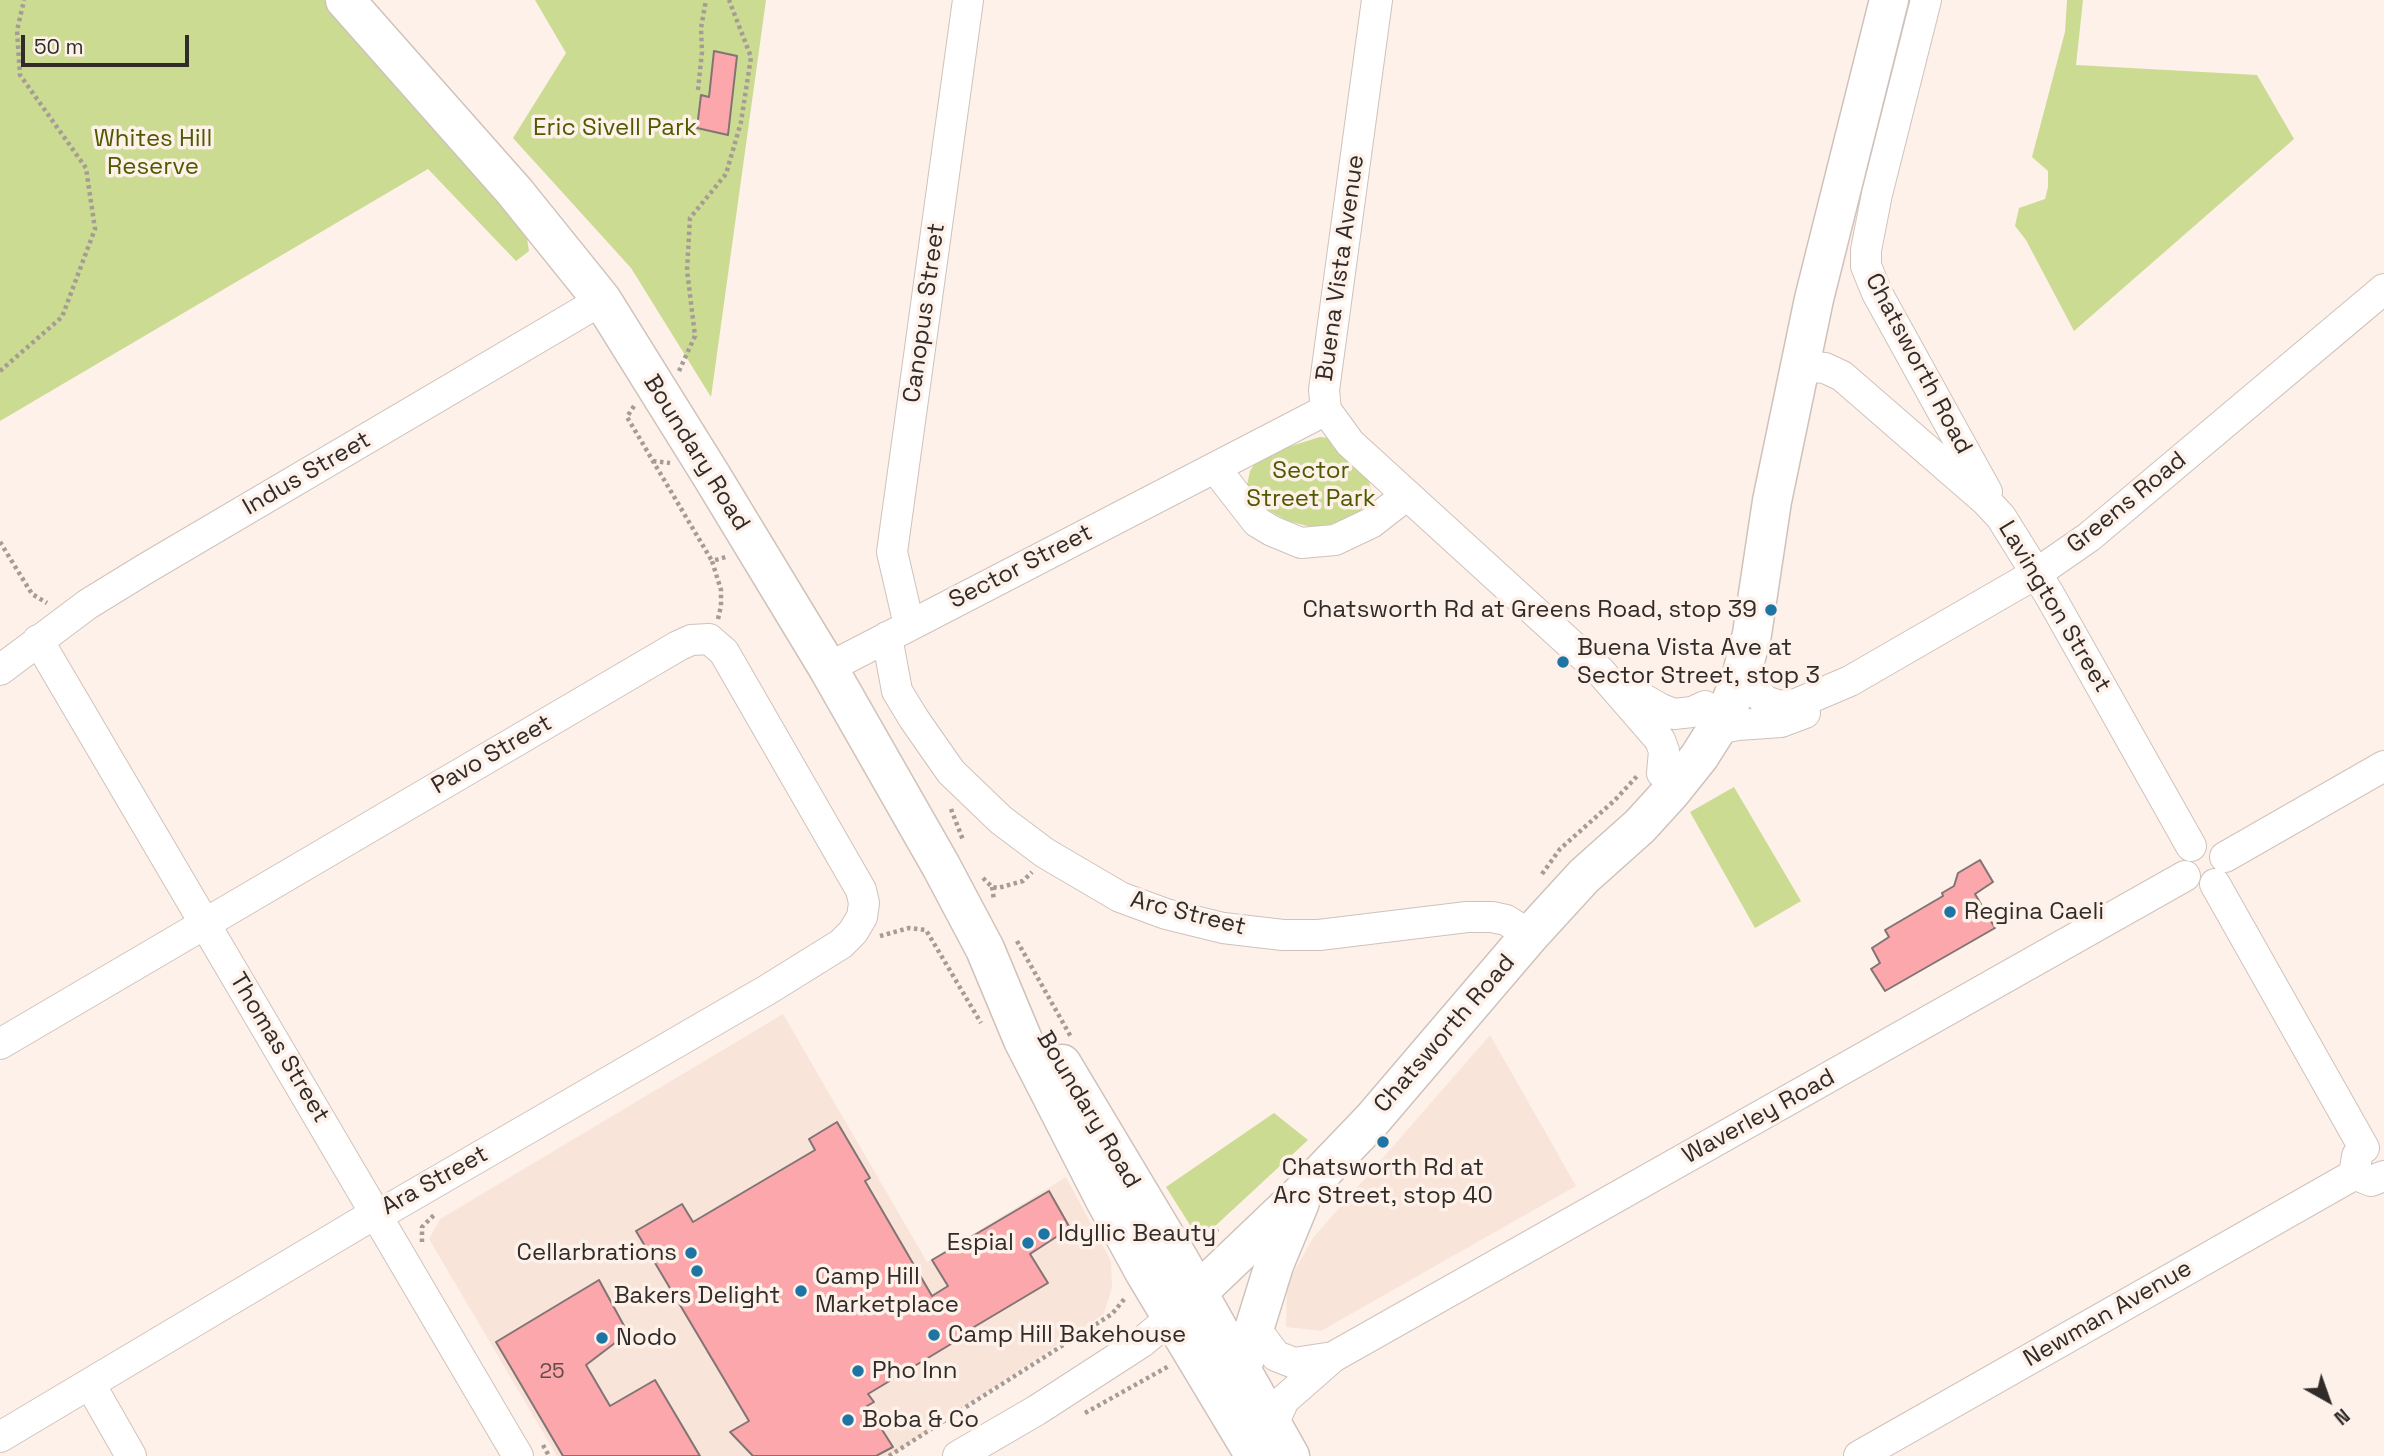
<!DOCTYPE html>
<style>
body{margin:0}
#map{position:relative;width:2384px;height:1456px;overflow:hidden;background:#fef1e9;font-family:"Space Grotesk",sans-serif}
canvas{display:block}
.north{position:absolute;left:2293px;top:1365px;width:70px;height:70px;-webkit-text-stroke:5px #fef1e9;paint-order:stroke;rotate:140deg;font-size:19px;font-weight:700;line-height:28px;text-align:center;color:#312c29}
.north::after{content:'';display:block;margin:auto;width:24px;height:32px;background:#312c29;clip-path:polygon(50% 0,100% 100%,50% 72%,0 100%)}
.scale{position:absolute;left:21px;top:35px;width:168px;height:32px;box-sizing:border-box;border:4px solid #312c29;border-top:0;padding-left:9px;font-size:21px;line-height:24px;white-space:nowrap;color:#312c29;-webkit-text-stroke:5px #fef1e9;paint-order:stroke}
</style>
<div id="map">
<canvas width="2384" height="1456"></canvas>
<div class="north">N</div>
<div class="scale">50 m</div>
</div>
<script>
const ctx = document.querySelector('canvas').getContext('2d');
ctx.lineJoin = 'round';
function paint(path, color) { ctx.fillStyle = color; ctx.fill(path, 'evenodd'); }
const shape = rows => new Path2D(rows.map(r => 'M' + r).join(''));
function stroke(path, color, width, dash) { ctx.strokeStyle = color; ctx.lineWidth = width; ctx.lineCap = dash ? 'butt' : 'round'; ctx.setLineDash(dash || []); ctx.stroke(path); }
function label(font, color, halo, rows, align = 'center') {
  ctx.font = font + ' "Space Grotesk",sans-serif'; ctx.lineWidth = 7; ctx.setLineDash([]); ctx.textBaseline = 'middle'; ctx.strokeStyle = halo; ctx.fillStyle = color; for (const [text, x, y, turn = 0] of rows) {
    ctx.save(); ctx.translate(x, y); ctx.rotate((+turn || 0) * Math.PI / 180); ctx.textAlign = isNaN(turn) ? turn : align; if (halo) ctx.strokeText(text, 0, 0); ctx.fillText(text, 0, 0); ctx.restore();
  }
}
paint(shape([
 [783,1014,927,1262,1066,1177,1111,1261,1112,1287,1104,1314,890,1456,557,1456,429,1239,440,1219],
 [1490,1035,1576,1186,1321,1331,1286,1327,1287,1284,1313,1238]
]), '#f9e4d9');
paint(shape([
 [0,0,324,0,526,232,529,251,516,261,428,169,0,421],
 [535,0,766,0,711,397,631,268,513,138,566,53],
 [714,51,737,56,728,135,698,128,701,96,709,97],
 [2067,0,2083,0,2076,65,2257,75,2294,139,2074,331,2026,240,2015,226,2019,208,2045,199,2048,187,2048,171,2032,157,2065,32],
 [1320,437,1329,438,1333,447,1362,473,1369,481,1371,491,1368,502,1360,511,1338,523,1315,528,1288,521,1268,510,1253,497,1247,485,1250,471,1254,465,1275,451],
 [1734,787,1801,901,1755,928,1690,812],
 [1274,1113,1308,1140,1213,1228,1198,1229,1190,1225,1166,1187]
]), '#cbdb91');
const building = shape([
 [714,51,737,56,728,135,697,128,701,95,709,97,714,51],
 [1980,860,1993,882,1975,894,1995,928,1885,991,1871,969,1880,963,1872,948,1889,937,1885,930,1943,896,1942,893,1954,886,1958,873,1980,860],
 [837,1122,870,1178,865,1181,932,1296,948,1286,932,1260,1049,1191,1070,1228,1030,1254,1048,1283,969,1330,971,1332,868,1394,874,1402,867,1406,893,1447,876,1456,753,1456,730,1432,749,1421,636,1231,682,1204,693,1222,815,1150,809,1139,837,1122],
 [599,1280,628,1333,586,1365,610,1406,655,1380,700,1456,563,1456,496,1342,599,1280]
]);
paint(building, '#fba7ab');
stroke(building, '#827474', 2);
const minor = shape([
 [1377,0,1324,390,1326,410,1350,443,1600,671,1660,740,1664,751,1662,773],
 [1926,0,1877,194,1866,250,1866,266,1877,293,1987,492],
 [1800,366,1825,368,1842,376,1986,501,2001,517,2049,594,2191,846],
 [1215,468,1257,522,1272,531,1301,543,1335,540,1371,523,1407,495],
 [909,625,892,552,968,0],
 [887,637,897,691,914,719,951,772,1001,820,1045,853,1120,897,1166,914,1223,928,1283,935,1319,935,1467,917,1492,917,1506,920,1530,935],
 [38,640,518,1456],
 [828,668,1326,410],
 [1744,668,1753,688,1765,701,1780,706,1796,704,1850,681,2037,573,2089,537,2384,289],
 [0,670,88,604,145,569,602,300],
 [1630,691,1661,709,1674,714,1692,712,1705,706],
 [1717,729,1738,725,1781,722,1805,713],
 [2225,857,2384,766],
 [2215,884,2364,1148],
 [0,1044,678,646,691,640,709,639,724,652,861,890,864,903,862,917,853,932,841,944,767,990,389,1209,366,1219,0,1437],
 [2357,1156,2355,1169,2361,1177,2371,1181,2384,1176],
 [1255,1328,1276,1356,1294,1363,1333,1357],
 [90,1384,131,1456],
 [1273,1424,1284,1400,1333,1357,2185,876],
 [958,1456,1037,1410,1142,1342,1172,1317],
 [1859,1456,2357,1173]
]);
const major = shape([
 [345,0,515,192,602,300,711,475,828,668,941,866,985,949,1023,1040,1106,1202,1145,1273,1255,1456],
 [1062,1064,1180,1261,1290,1456],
 [1172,1317,1304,1191,1372,1120,1530,935,1584,876,1640,826,1671,792,1699,757,1725,716,1741,677,1752,634,1772,501,1814,299,1889,0],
 [1242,1368,1274,1265,1300,1202]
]);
stroke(minor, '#cfc2bb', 32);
stroke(major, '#cfc2bb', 41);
stroke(shape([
 [698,90,702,52,701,28,706,0],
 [0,371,62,317,95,229,86,168,20,75,17,31,24,0],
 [679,371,695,336,687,270,690,218,726,174,741,122,751,57,729,0],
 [634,406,627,417,712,561],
 [653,461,670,463],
 [0,542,32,594,47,603],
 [718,619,721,606,721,590,712,561,726,557],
 [951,809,963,840],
 [1542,874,1560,849,1615,800,1638,775],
 [983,878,992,887,998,888,1023,881,1032,872],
 [992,887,994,900],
 [880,936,909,928,926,930,981,1023],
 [1017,941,1071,1037],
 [1197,1235,1213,1232,1218,1229],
 [422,1242,422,1227,435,1214],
 [1085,1413,1169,1366],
 [543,1445,549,1456],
 [889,1456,1112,1314,1126,1297]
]), '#a69c96', 4.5, [3.5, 3.5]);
stroke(minor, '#fff', 30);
stroke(major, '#fff', 38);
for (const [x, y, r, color] of [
 [1771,610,7,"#1e75a4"],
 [1563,662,7,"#1e75a4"],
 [1950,912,7,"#1e75a4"],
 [1383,1142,7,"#1e75a4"],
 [1044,1234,7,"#1e75a4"],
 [1028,1243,7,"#1e75a4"],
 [691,1253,7,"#1e75a4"],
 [697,1271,7,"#1e75a4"],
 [801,1291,7,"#1e75a4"],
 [934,1335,7,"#1e75a4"],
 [602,1338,7,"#1e75a4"],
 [858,1371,7,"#1e75a4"],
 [848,1420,7,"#1e75a4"]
]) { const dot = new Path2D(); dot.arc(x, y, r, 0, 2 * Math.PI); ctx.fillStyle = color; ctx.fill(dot); stroke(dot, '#fef1e9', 2.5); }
label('21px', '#644b4a', null, [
 ["25",552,1372]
]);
label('24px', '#4e5a00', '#fef1e9', [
 ["Eric Sivell Park",615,128],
 ["Whites Hill",153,139],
 ["Reserve",153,167],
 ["Sector",1311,471],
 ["Street Park",1311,499]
]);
label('24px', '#312c29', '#fef1e9', [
 ["Buena Vista Avenue",1341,268,-82],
 ["Canopus Street",925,313,-82],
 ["Chatsworth Road",1918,364,62],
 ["Boundary Road",696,453,58],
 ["Indus Street",307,474,-30],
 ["Greens Road",2127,503,-39],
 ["Sector Street",1021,567,-27],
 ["Lavington Street",2054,607,59],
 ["Pavo Street",492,755,-30],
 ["Arc Street",1188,914,14],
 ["Chatsworth Road",1445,1034,-49],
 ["Thomas Street",279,1048,59],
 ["Boundary Road",1088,1110,59],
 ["Waverley Road",1759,1117,-29],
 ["Ara Street",435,1181,-29],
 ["Newman Avenue",2108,1314,-30]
]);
label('24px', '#312c29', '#fef1e9', [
 ["Chatsworth Rd at Greens Road, stop 39",1757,610,"right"],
 ["Buena Vista Ave at",1577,648],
 ["Sector Street, stop 3",1577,676],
 ["Regina Caeli",1964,912],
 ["Chatsworth Rd at",1383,1168,"center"],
 ["Arc Street, stop 40",1383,1196,"center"],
 ["Idyllic Beauty",1058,1234],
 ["Espial",1014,1243,"right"],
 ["Cellarbrations",677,1253,"right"],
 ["Camp Hill",815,1277],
 ["Marketplace",815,1305],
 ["Bakers Delight",697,1296,"center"],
 ["Camp Hill Bakehouse",948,1335],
 ["Nodo",616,1338],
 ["Pho Inn",872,1371],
 ["Boba & Co",862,1420]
], 'left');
</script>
